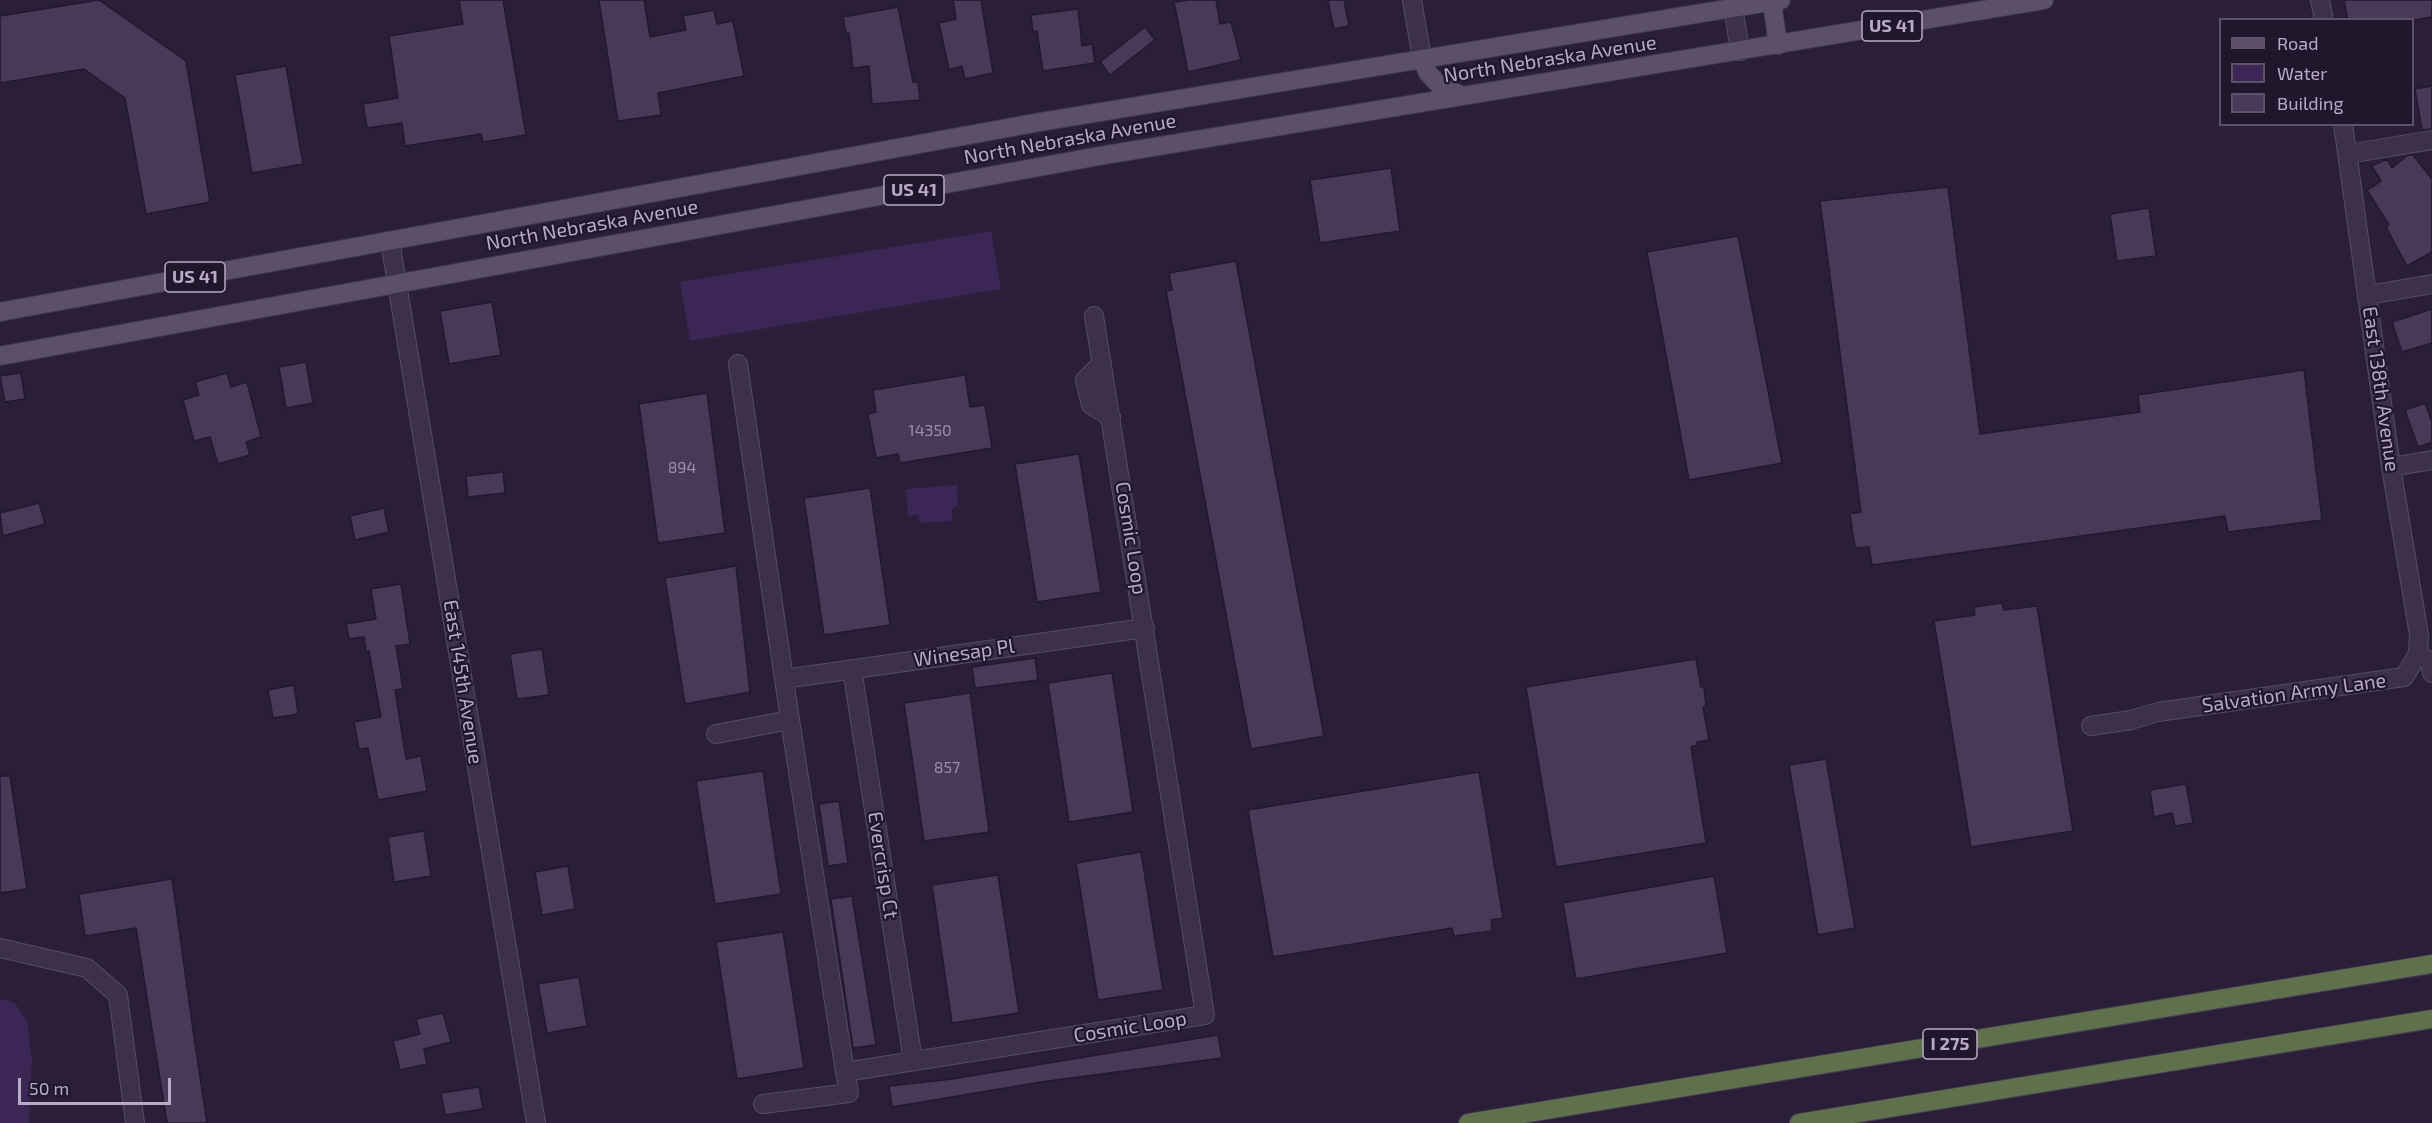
<!DOCTYPE html>
<style>
body{margin:0}
#map{position:relative;width:2432px;height:1123px;overflow:hidden;background:#2a1e39;font-family:"Exo 2",sans-serif}
canvas{display:block}
.legend{position:absolute;left:2219px;top:18px;width:195px;height:108px;box-sizing:border-box;background:#21172d;border:2px solid #5e526a;margin:0;padding:8px 10px;list-style:none;font-size:18px;color:#b9abc6}
.legend li{display:flex;align-items:center;gap:12px;height:30px}
.legend b{width:30px;border:2px solid #5e526a}
.scale{position:absolute;left:18px;top:1078px;width:153px;height:27px;box-sizing:border-box;border:3px solid #b9abc6;border-top:0;padding-left:8px;font-size:18px;line-height:21px;white-space:nowrap;color:#b9abc6;-webkit-text-stroke:4px #21172d;paint-order:stroke}
</style>
<div id="map">
<canvas width="2432" height="1123"></canvas>
<ul class="legend">
<li><b style="height:8px;background:#5b4f6a"></b>Road</li>
<li><b style="height:16px;background:#3b2655"></b>Water</li>
<li><b style="height:16px;background:#483959"></b>Building</li>
</ul>
<div class="scale">50 m</div>
</div>
<script>
const ctx = document.querySelector('canvas').getContext('2d');
ctx.lineJoin = 'round';
function paint(path, color) { ctx.fillStyle = color; ctx.fill(path, 'evenodd'); }
const shape = rows => new Path2D(rows.map(r => 'M' + r).join(''));
function stroke(path, color, width, dash) { ctx.strokeStyle = color; ctx.lineWidth = width; ctx.lineCap = dash ? 'butt' : 'round'; ctx.setLineDash(dash || []); ctx.stroke(path); }
function label(font, color, halo, rows, align = 'center') {
  ctx.font = font + ' "Exo 2",sans-serif'; ctx.lineWidth = 4.5; ctx.setLineDash([]); ctx.textBaseline = 'middle'; ctx.strokeStyle = halo; ctx.fillStyle = color; for (const [text, x, y, turn = 0] of rows) {
    ctx.save(); ctx.translate(x, y); ctx.rotate((+turn || 0) * Math.PI / 180); ctx.textAlign = isNaN(turn) ? turn : align; if (halo) ctx.strokeText(text, 0, 0); ctx.fillText(text, 0, 0); ctx.restore();
  }
}
paint(shape([
 [991,231,1001,289,690,341,680,282],
 [957,485,958,505,952,509,952,521,919,523,919,515,908,516,906,489],
 [0,999,14,1002,27,1021,32,1061,29,1123,0,1123]
]), '#3b2655');
const building = shape([
 [99,0,186,61,210,202,146,214,125,98,84,69,0,83,0,16,99,0],
 [459,0,503,0,526,135,483,142,481,134,405,146,402,123,367,128,363,104,398,98,389,36,463,24,459,0],
 [599,0,644,0,650,37,686,30,683,16,714,10,717,24,733,21,744,76,658,93,661,115,618,121,599,0],
 [953,0,981,0,993,73,965,79,962,66,949,70,939,23,956,19,953,0],
 [1189,0,1216,0,1220,24,1231,22,1241,60,1188,72,1174,2,1189,0],
 [1328,0,1344,0,1349,26,1334,29,1328,0],
 [2344,0,2432,0,2432,17,2414,20,2348,20,2344,0],
 [898,7,913,82,918,82,920,100,872,104,869,66,853,68,849,33,846,34,843,17,898,7],
 [1078,9,1082,46,1092,44,1095,63,1043,71,1037,31,1033,32,1031,15,1078,9],
 [1145,27,1155,40,1110,75,1100,62,1145,27],
 [286,66,303,164,252,173,235,75,286,66],
 [2432,86,2432,129,2422,130,2415,89,2432,86],
 [2408,155,2413,155,2432,179,2432,252,2407,266,2386,227,2389,225,2367,190,2381,181,2372,166,2387,159,2392,168,2408,155],
 [1391,168,1400,231,1320,243,1310,180,1391,168],
 [1948,187,1980,434,2140,412,2138,395,2304,370,2322,520,2228,532,2225,516,1872,565,1869,547,1855,548,1850,514,1861,512,1820,201,1948,187],
 [2149,208,2156,256,2117,261,2110,214,2149,208],
 [1738,236,1782,463,1689,480,1647,252,1738,236],
 [1236,261,1324,736,1251,749,1166,291,1172,290,1169,273,1236,261],
 [492,302,501,355,449,364,440,311,492,302],
 [2432,309,2432,343,2402,352,2392,322,2432,309],
 [306,362,313,403,286,408,279,367,306,362],
 [21,373,25,399,5,402,0,376,21,373],
 [227,373,231,387,247,382,261,437,246,442,250,455,218,464,210,437,194,441,183,400,199,395,195,382,227,373],
 [965,375,970,407,985,405,992,448,900,463,898,454,876,458,868,414,876,412,873,390,965,375],
 [707,393,725,533,658,543,639,404,707,393],
 [2425,403,2432,422,2432,442,2418,447,2405,410,2425,403],
 [1079,454,1101,592,1037,602,1015,464,1079,454],
 [503,472,505,493,468,497,466,476,503,472],
 [870,488,890,625,824,635,804,498,870,488],
 [39,503,45,524,3,536,0,513,39,503],
 [384,508,389,532,355,540,350,516,384,508],
 [736,566,750,692,685,704,665,578,736,566],
 [401,584,410,644,396,646,403,689,395,690,406,759,421,756,427,791,378,800,368,748,359,749,354,722,381,717,369,651,366,652,364,637,349,639,346,624,376,619,371,589,401,584],
 [2002,603,2004,610,2037,606,2073,831,1971,847,1934,621,1975,615,1974,607,2002,603],
 [542,649,549,695,517,699,510,654,542,649],
 [1035,658,1038,680,975,688,972,667,1035,658],
 [1696,659,1701,687,1704,687,1706,706,1703,707,1709,740,1697,742,1697,745,1691,747,1706,843,1556,867,1526,687,1696,659],
 [1112,673,1133,812,1069,822,1048,683,1112,673],
 [294,685,298,714,273,718,268,690,294,685],
 [970,693,989,832,924,841,904,703,970,693],
 [1826,759,1855,928,1818,935,1789,765,1826,759],
 [763,771,781,894,715,904,696,781,763,771],
 [1479,772,1503,918,1491,920,1492,931,1454,936,1452,928,1273,957,1248,810,1479,772],
 [0,776,10,776,27,889,0,893,0,776],
 [2186,784,2193,823,2175,826,2172,813,2154,817,2150,790,2186,784],
 [839,801,848,863,828,866,819,804,839,801],
 [424,831,431,876,394,882,388,837,424,831],
 [1141,852,1163,990,1098,1000,1076,863,1141,852],
 [568,866,575,909,542,915,535,872,568,866],
 [998,875,1019,1013,952,1023,932,885,998,875],
 [1714,876,1727,953,1576,979,1563,903,1714,876],
 [172,879,194,1037,207,1123,167,1123,136,928,85,936,79,894,172,879],
 [852,896,876,1045,853,1048,831,899,852,896],
 [783,932,804,1068,737,1079,716,942,783,932],
 [579,977,587,1026,547,1033,538,984,579,977],
 [443,1013,451,1042,424,1049,427,1064,400,1070,393,1041,420,1034,416,1019,443,1013],
 [1218,1035,1222,1058,1041,1082,892,1107,889,1086,952,1079,1218,1035],
 [479,1087,483,1109,445,1115,441,1093,479,1087]
]);
paint(building, '#483959');
stroke(building, '#23192f', 1.5);
const minor = shape([
 [1412,0,1422,59],
 [1732,0,1740,51],
 [2320,0,2324,20],
 [2348,154,2432,140],
 [390,241,536,1123],
 [2368,295,2432,284],
 [1102,363,1085,380,1091,405,1111,417],
 [2391,467,2432,460],
 [2418,654,2430,662,2432,673],
 [852,669,913,1061],
 [784,679,1145,628],
 [790,720,845,1072,1205,1015,1094,316],
 [2091,726,2131,720,2158,712,2404,677,2418,654,2419,635,2391,467,2343,124],
 [716,734,790,720,738,364],
 [0,948,87,968,118,995,135,1123],
 [763,1104,849,1093,845,1072]
]);
const primary = shape([
 [1772,2,1778,45],
 [1422,59,1428,73,1440,86,1463,96],
 [0,312,1040,122,1781,0],
 [0,356,1105,155,2044,0]
]);
const motorway = shape([
 [1468,1123,2432,964],
 [1799,1123,2432,1019]
]);
stroke(minor, '#574c64', 20);
stroke(primary, '#433850', 20);
stroke(motorway, '#443950', 20);
stroke(minor, '#3c3149', 18);
stroke(primary, '#5b4f6a', 18);
stroke(motorway, '#5f704d', 18);
label('16px', '#9d8eab', null, [
 ["14350",930,431],
 ["894",682,468],
 ["857",947,768]
]);
for (const [x, y, w] of [
 [1892,26,60],
 [914,190,60],
 [195,277,60],
 [1950,1044,54]
]) { const box = new Path2D(); box.roundRect(x - w / 2, y - 15, w, 30, 4.5); ctx.fillStyle = '#21172d'; ctx.fill(box); stroke(box, '#b9abc6', 1.5); }
label('bold 18px', '#b9abc6', null, [
 ["US 41",1892,26],
 ["US 41",914,190],
 ["US 41",195,277],
 ["I 275",1950,1044]
]);
label('20px', '#b9abc6', '#21172d', [
 ["North Nebraska Avenue",1550,59,-9],
 ["North Nebraska Avenue",1070,139,-10],
 ["North Nebraska Avenue",592,225,-10],
 ["East 138th Avenue",2381,389,82],
 ["Cosmic Loop",1131,538,81],
 ["Winesap Pl",964,653,-8],
 ["East 145th Avenue",463,682,81],
 ["Salvation Army Lane",2294,693,-8],
 ["Evercrisp Ct",883,865,81],
 ["Cosmic Loop",1130,1027,-9]
]);
</script>
